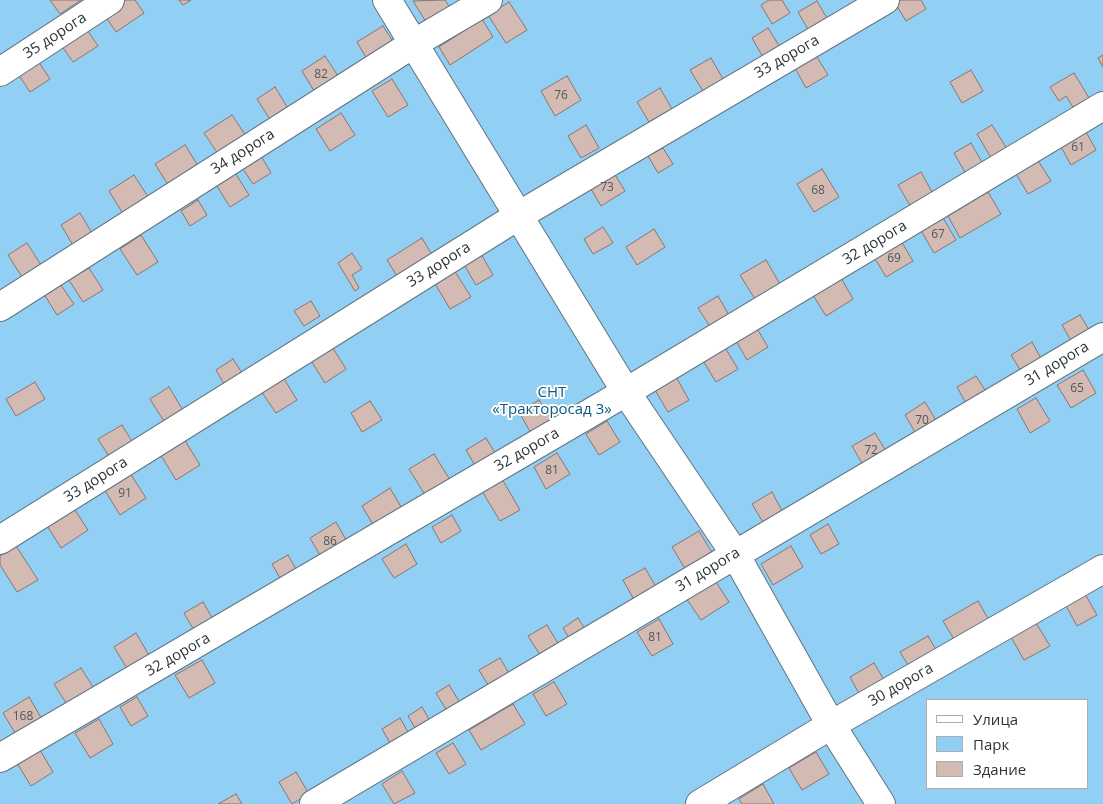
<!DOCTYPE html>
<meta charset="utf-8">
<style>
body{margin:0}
#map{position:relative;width:1103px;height:804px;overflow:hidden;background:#cce2f0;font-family:"Open Sans",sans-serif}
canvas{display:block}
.legend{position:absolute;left:926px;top:699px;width:162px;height:90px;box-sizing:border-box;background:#fff;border:1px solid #abaeb0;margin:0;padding:6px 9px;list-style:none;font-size:15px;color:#2c353a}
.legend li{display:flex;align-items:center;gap:10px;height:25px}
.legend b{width:25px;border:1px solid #abaeb0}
</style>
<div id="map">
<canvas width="1103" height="804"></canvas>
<ul class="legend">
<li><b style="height:6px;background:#fff"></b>Улица</li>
<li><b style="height:14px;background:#92cff4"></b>Парк</li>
<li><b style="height:14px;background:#d3bbb4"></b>Здание</li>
</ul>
</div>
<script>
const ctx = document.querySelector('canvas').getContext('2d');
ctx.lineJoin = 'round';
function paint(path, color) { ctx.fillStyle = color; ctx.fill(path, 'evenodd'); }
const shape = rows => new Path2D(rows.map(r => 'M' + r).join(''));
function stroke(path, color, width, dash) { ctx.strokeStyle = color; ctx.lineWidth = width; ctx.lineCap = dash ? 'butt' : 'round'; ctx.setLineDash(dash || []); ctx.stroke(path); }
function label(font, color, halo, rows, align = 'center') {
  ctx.font = font + ' "Open Sans",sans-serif'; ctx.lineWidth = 4; ctx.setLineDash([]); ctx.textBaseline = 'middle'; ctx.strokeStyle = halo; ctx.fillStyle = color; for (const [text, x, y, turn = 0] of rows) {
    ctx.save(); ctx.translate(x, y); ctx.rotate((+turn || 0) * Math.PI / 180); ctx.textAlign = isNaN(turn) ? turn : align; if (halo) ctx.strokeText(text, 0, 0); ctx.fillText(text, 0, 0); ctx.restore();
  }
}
paint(shape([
 [0,0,1103,0,1103,804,0,804],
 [927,700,1087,700,1087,788,927,788]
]), '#92cff4');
const building = shape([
 [50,0,81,0,60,14,50,0],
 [125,0,135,0,144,13,116,32,104,14,125,0],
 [179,0,191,0,183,5,179,0],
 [445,0,451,10,428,25,413,1,445,0],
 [769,0,782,0,790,13,772,24,761,5,769,0],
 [901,0,921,0,926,9,906,21,895,3,901,0],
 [817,1,828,20,809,31,798,12,817,1],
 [509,2,527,30,506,43,488,15,509,2],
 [482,19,493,37,450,65,439,47,482,19],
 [84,25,98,46,73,62,59,42,84,25],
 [383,26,394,43,367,59,357,42,383,26],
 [768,28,781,49,764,59,752,38,768,28],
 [815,54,828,75,806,88,794,66,815,54],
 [1103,55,1103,67,1098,58,1103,55],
 [325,56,340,79,316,94,302,71,325,56],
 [36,58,50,79,30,92,16,71,36,58],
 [711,58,723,79,703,91,690,70,711,58],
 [971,70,983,91,962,103,950,82,971,70],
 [1074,73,1089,98,1073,107,1066,96,1059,101,1050,87,1074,73],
 [567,76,581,100,555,116,541,91,567,76],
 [392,79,408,105,388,117,372,91,392,79],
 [275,87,289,110,271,121,257,99,275,87],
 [660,88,672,109,649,122,637,102,660,88],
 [341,113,355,135,330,151,316,129,341,113],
 [232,115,248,139,220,157,204,133,232,115],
 [586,125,599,148,581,158,568,136,586,125],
 [992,125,1009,152,993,161,977,134,992,125],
 [1085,130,1096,150,1071,165,1060,145,1085,130],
 [971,143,983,164,966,174,954,153,971,143],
 [185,145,200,169,170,188,155,164,185,145],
 [663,148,673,164,658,173,648,156,663,148],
 [260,154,271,173,253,184,241,166,260,154],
 [1037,159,1051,181,1028,194,1015,172,1037,159],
 [822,169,839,197,814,212,797,184,822,169],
 [612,170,625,191,601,206,588,184,612,170],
 [234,171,249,195,230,207,215,183,234,171],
 [921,172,933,194,911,207,898,185,921,172],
 [134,175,150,200,125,217,109,191,134,175],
 [988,192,1001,214,960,238,948,216,988,192],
 [198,200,207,215,190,226,181,211,198,200],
 [80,213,92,233,73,245,61,225,80,213],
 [942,216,956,240,934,253,920,229,942,216],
 [603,227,613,243,593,254,584,239,603,227],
 [654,229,665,247,637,265,626,247,654,229],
 [141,235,158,262,137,275,120,249,141,235],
 [422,238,432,255,397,276,387,260,422,238],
 [901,241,913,261,886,277,874,257,901,241],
 [27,243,41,265,22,277,8,255,27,243],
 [480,252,493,275,476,285,463,263,480,252],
 [352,253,362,269,352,275,359,288,355,291,338,263,352,253],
 [766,260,780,284,755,299,740,275,766,260],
 [89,268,103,290,83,302,69,280,89,268],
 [454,270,471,297,450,309,434,282,454,270],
 [841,278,853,299,826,316,813,295,841,278],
 [58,281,74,304,57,315,42,291,58,281],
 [718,296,730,317,711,328,698,308,718,296],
 [311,301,320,316,304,326,294,311,311,301],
 [1080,315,1091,333,1073,344,1062,325,1080,315],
 [756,327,768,347,747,360,735,339,756,327],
 [1032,342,1044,364,1024,376,1011,355,1032,342],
 [331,345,346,369,325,383,310,359,331,345],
 [724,346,738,369,716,382,702,359,724,346],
 [233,359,242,373,224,384,216,370,233,359],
 [1083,370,1096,393,1071,408,1057,385,1083,370],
 [976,376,988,395,968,407,957,387,976,376],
 [283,377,297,400,276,413,261,391,283,377],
 [676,377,689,400,668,412,655,390,676,377],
 [35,382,45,399,16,416,6,399,35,382],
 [169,387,184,412,165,423,150,399,169,387],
 [1036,398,1050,421,1030,433,1017,409,1036,398],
 [539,400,553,423,532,435,519,412,539,400],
 [370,401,382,420,362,432,351,413,370,401],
 [925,402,940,427,919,439,905,415,925,402],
 [607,421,620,442,599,455,586,434,607,421],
 [122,425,133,443,110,458,98,439,122,425],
 [875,433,889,456,866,470,852,446,875,433],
 [486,438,497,456,477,469,466,450,486,438],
 [184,439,200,465,176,480,160,454,184,439],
 [557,453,570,474,546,489,534,467,557,453],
 [434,454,450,480,425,495,409,469,434,454],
 [130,473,146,498,120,515,104,489,130,473],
 [502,479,520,510,500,521,482,491,502,479],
 [390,488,404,512,375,528,362,506,390,488],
 [772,492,786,518,767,529,752,504,772,492],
 [73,507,88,530,61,548,46,524,73,507],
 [452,515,461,531,441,543,432,527,452,515],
 [336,522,350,547,324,562,310,538,336,522],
 [828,524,839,544,821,554,810,535,828,524],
 [699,531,714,556,687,572,672,547,699,531],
 [406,544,417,564,394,578,382,559,406,544],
 [16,546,38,580,17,592,0,565,0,556,16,546],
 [791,546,803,567,773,585,761,564,791,546],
 [288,555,300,576,284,585,272,564,288,555],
 [645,568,658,590,636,603,623,580,645,568],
 [714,579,729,602,701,620,686,598,714,579],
 [1084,592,1097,615,1077,626,1065,604,1084,592],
 [978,601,990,622,955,641,943,621,978,601],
 [203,602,214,621,195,632,184,613,203,602],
 [578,618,590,637,574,646,563,628,578,618],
 [659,619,673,644,652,656,637,632,659,619],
 [1036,623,1050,646,1024,660,1011,637,1036,623],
 [547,625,562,650,544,661,528,636,547,625],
 [136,633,150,657,128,670,114,647,136,633],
 [928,636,939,655,911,670,900,652,928,636],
 [500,658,513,680,493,693,479,670,500,658],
 [202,660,215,683,189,698,175,675,202,660],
 [874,663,887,685,862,699,850,677,874,663],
 [81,668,95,690,68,706,54,684,81,668],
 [554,682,567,704,546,716,533,694,554,682],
 [449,685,462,706,449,714,436,693,449,685],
 [29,697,43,721,17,736,3,713,29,697],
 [137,697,148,716,131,726,120,707,137,697],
 [513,704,525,724,481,750,469,730,513,704],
 [422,707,433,726,419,735,408,716,422,707],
 [400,718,411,737,393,748,382,729,400,718],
 [99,719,113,744,90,758,75,733,99,719],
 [453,743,466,764,449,774,436,753,453,743],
 [40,750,53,772,31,786,17,763,40,750],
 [816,752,829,774,802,790,789,768,816,752],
 [402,771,415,793,394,804,382,784,402,771],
 [296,772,309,794,292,804,279,782,296,772],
 [763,784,774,804,742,804,739,799,763,784],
 [236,794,242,804,218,804,236,794]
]);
paint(building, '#d3bbb4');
stroke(building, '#8b756e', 1);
const minor = shape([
 [387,0,626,392,735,554,831,725,881,804],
 [0,72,110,0],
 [0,307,413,44,488,0],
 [0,540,518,216,885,0],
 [0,758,626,392,1103,106],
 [314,804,1103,337],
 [700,804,831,725,1103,569]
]);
stroke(minor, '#607380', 30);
stroke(minor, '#fff', 28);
label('12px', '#565658', null, [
 ["82",321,75],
 ["76",561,96],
 ["61",1078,148],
 ["73",607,188],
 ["68",818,191],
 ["67",938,235],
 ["69",894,259],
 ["65",1077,389],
 ["70",922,421],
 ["72",871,451],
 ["81",552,471],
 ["91",125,494],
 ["86",330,542],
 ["81",655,638],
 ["168",23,717]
]);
label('15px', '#2c353a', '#fff', [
 ["35 дорога",55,36,-33],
 ["33 дорога",787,57,-30],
 ["34 дорога",243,152,-32],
 ["32 дорога",875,243,-31],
 ["33 дорога",439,265,-32],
 ["31 дорога",1057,364,-31],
 ["32 дорога",527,450,-30],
 ["33 дорога",96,480,-32],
 ["31 дорога",708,570,-31],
 ["32 дорога",178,655,-30],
 ["30 дорога",901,685,-30]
]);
label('15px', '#0b597d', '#fff', [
 ["СНТ",552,393],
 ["«Тракторосад 3»",552,410]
]);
</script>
